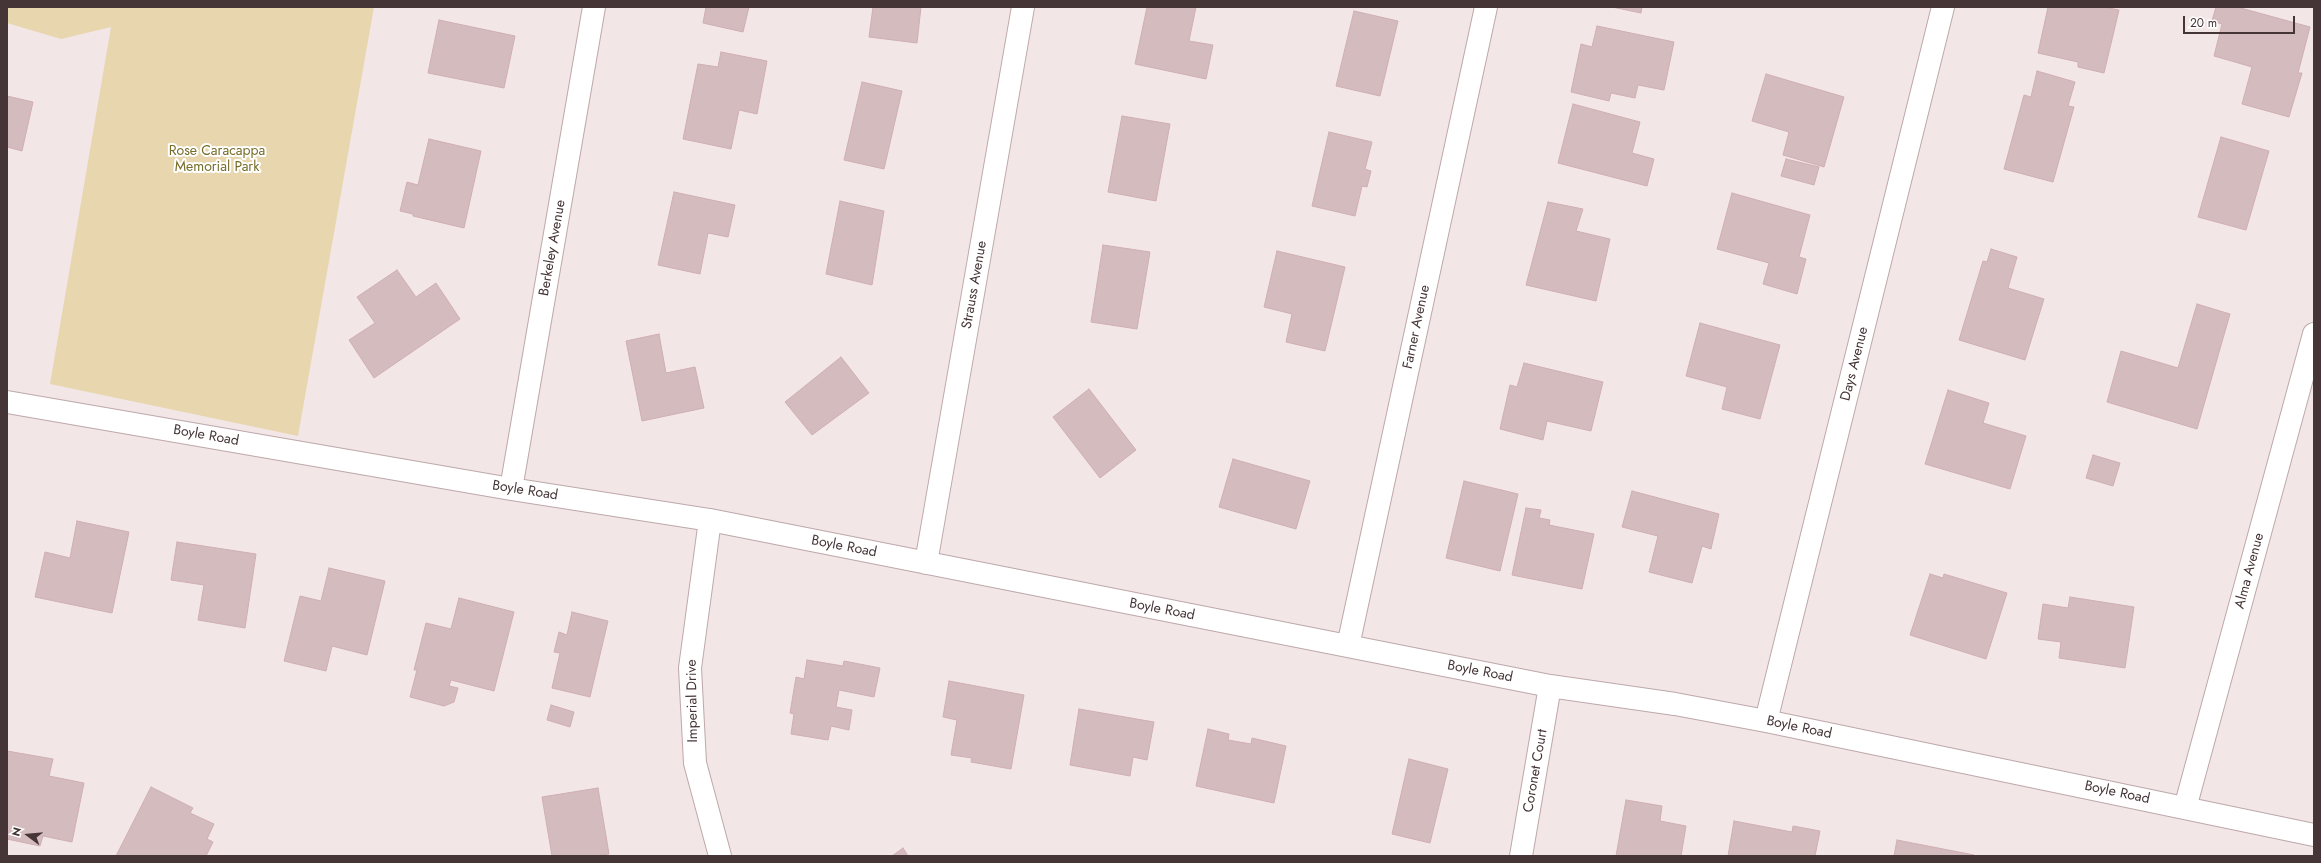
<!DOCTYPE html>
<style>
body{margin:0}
#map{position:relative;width:2321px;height:863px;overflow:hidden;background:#f3e6e6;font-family:Jost,sans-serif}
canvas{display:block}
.frame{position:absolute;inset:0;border:8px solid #453537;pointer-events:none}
.north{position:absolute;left:8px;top:815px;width:40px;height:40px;-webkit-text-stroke:3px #fff;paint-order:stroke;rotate:286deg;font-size:11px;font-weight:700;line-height:16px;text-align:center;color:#453537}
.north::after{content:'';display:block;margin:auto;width:14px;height:18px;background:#453537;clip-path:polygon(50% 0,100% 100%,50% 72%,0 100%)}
.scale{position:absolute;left:2183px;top:16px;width:112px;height:18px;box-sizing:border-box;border:2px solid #453537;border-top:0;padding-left:5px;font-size:12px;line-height:14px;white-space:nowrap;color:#453537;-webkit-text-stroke:3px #fff;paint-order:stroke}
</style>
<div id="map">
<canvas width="2321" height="863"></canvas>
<div class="frame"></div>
<div class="north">N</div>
<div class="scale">20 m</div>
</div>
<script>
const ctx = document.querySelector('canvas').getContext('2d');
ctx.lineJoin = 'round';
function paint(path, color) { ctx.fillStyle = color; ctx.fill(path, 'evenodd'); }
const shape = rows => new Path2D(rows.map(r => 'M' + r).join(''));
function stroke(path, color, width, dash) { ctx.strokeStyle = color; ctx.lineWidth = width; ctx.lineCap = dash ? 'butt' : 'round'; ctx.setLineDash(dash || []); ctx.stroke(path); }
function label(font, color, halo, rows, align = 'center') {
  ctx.font = font + ' Jost,sans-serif'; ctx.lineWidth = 4; ctx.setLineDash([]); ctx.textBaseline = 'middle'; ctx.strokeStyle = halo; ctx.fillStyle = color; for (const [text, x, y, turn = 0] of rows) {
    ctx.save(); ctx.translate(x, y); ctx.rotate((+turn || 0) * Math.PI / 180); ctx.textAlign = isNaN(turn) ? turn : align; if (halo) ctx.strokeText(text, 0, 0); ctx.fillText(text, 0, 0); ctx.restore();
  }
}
paint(shape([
 [7,7,374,7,298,436,50,384,111,27,61,39,7,23]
]), '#e7d6ae');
const building = shape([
 [706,7,749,7,743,32,703,23,706,7],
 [873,7,921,7,917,43,869,37,873,7],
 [1147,7,1196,7,1189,41,1213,45,1206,79,1135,64,1147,7],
 [1612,7,1642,7,1641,13,1612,7],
 [2048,7,2104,7,2119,10,2104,73,2078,67,2078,62,2038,53,2048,7],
 [2216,7,2237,7,2310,27,2298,73,2302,73,2289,117,2242,104,2252,67,2214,56,2222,24,2212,21,2216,7],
 [1354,11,1398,21,1380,96,1336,86,1354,11],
 [439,20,515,36,504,88,428,73,439,20],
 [1597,26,1674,42,1664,90,1638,85,1635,98,1611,93,1609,101,1571,92,1581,44,1592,47,1597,26],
 [721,52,767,61,757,114,739,110,731,149,683,139,698,64,718,67,721,52],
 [2037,71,2075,82,2068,106,2074,107,2053,182,2004,169,2024,95,2031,97,2037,71],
 [1766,74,1844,97,1824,167,1783,155,1789,132,1752,121,1766,74],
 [862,82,902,91,884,169,844,160,862,82],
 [7,96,33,102,22,151,7,147,7,96],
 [1573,104,1640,122,1632,153,1654,159,1647,186,1558,163,1573,104],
 [1122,116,1170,124,1156,201,1108,192,1122,116],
 [1329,132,1372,142,1365,169,1371,171,1367,187,1362,186,1355,216,1312,206,1329,132],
 [2221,137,2269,151,2246,230,2198,217,2221,137],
 [429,139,481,151,464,228,413,216,413,214,400,211,407,182,418,185,429,139],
 [1786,159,1819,167,1814,185,1781,176,1786,159],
 [674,192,735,205,728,237,708,233,700,274,658,265,674,192],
 [1732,193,1810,215,1799,257,1806,259,1797,294,1763,284,1769,263,1717,249,1732,193],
 [840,201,884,211,872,285,826,274,840,201],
 [1548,202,1583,209,1576,231,1610,239,1596,301,1526,285,1548,202],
 [1103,245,1150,252,1137,329,1091,322,1103,245],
 [1991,249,2017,257,2008,288,2044,299,2025,360,1959,340,1983,261,1987,262,1991,249],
 [1277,251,1345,267,1325,351,1286,342,1292,314,1264,307,1277,251],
 [397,270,416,297,436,283,460,319,374,378,349,340,375,323,357,297,397,270],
 [2197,304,2230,314,2197,429,2107,402,2121,351,2178,368,2197,304],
 [1700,323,1780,345,1760,419,1722,409,1727,387,1686,376,1700,323],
 [659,334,666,373,695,367,704,408,642,421,626,341,659,334],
 [841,357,869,393,812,435,785,402,841,357],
 [1524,363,1603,382,1591,431,1547,421,1543,440,1500,429,1510,385,1517,387,1524,363],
 [1089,389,1136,450,1100,478,1053,417,1089,389],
 [1948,390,1989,403,1983,423,2026,436,2010,489,1925,464,1948,390],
 [2093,455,2120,463,2113,486,2086,478,2093,455],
 [1233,459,1310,481,1296,529,1219,507,1233,459],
 [1464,481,1518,494,1500,571,1446,558,1464,481],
 [1632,491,1719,514,1711,549,1702,546,1692,583,1649,572,1658,536,1622,527,1632,491],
 [1526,508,1541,510,1539,518,1550,520,1549,525,1594,534,1582,589,1512,575,1526,508],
 [77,521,129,532,112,613,35,597,45,552,70,558,77,521],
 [177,542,256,554,245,628,198,620,204,585,171,580,177,542],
 [329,568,385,581,367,655,332,646,326,671,284,661,300,596,321,601,329,568],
 [1930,574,1943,578,1944,574,2007,593,1986,659,1910,635,1930,574],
 [2070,597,2134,607,2125,668,2059,658,2061,642,2038,639,2043,604,2068,608,2070,597],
 [459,598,514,612,494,691,451,680,449,686,458,688,454,702,444,706,410,697,417,670,414,670,426,623,451,629,459,598],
 [572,612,608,621,590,697,552,688,560,653,554,652,559,632,567,635,572,612],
 [807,660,843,666,844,661,880,668,874,697,839,690,836,707,852,710,849,730,831,726,828,740,791,734,794,714,790,713,796,677,804,679,807,660],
 [949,681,1024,695,1011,769,971,762,972,758,951,755,957,720,943,717,949,681],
 [551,705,574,712,570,727,547,720,551,705],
 [1079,709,1154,722,1147,760,1133,757,1130,776,1070,765,1079,709],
 [1208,729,1229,734,1228,740,1251,744,1252,738,1286,746,1274,803,1196,786,1208,729],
 [7,751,53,759,49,776,84,783,72,842,43,836,40,846,7,839,7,751],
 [1409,759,1448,769,1430,843,1392,834,1409,759],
 [151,787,193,808,190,813,214,824,207,839,213,842,206,856,116,856,151,787],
 [598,788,609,854,593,856,552,856,542,797,598,788],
 [1626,800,1662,806,1660,821,1686,826,1681,856,1616,856,1626,800],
 [1734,821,1792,832,1793,826,1820,831,1815,856,1728,856,1734,821],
 [1897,840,1974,855,1974,856,1894,856,1897,840],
 [903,848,908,856,892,856,903,848]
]);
paint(building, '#d4bbbe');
stroke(building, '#cfaeb3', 1);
const minor = shape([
 [7,402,511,489,710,520,1550,686,1675,704,1766,721,2314,835],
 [511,489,594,7],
 [710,520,690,668,695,763,720,856],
 [926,563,1023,7],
 [1348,646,1486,7],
 [1766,721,1943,7],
 [2185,808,2314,334],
 [1521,856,1550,686]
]);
stroke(minor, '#bea8aa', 24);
stroke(minor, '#fff', 22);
label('14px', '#766d29', '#fff', [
 ["Rose Caracappa",217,152],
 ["Memorial Park",217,168]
]);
label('14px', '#453537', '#fff', [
 ["Berkeley Avenue",553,248,-80],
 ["Strauss Avenue",975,285,-80],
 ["Farner Avenue",1417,327,-78],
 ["Days Avenue",1855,364,-76],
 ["Boyle Road",206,436,10],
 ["Boyle Road",525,491,9],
 ["Boyle Road",844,547,11],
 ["Alma Avenue",2250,571,-75],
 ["Boyle Road",1162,610,11],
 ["Boyle Road",1480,672,11],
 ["Imperial Drive",693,701,-91],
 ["Boyle Road",1799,728,12],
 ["Coronet Court",1536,771,-80],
 ["Boyle Road",2117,793,12]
]);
</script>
